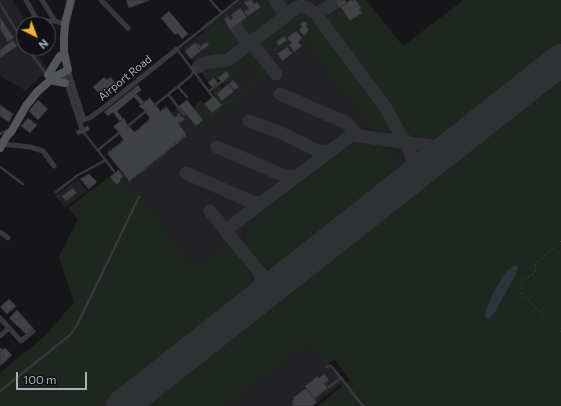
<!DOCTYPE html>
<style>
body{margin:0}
#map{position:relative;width:561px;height:406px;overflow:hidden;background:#161618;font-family:Commissioner,sans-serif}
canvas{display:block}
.north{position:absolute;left:16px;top:16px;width:40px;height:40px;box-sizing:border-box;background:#111113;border:1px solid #4d4f55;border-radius:50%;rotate:138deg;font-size:11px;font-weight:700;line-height:16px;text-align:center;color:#a8adb8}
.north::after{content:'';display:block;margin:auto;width:14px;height:18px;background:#f2b134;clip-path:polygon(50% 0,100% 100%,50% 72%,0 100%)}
.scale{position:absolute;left:16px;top:372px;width:71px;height:18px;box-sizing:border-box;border:2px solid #a8adb8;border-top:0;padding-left:5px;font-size:12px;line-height:14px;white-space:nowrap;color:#a8adb8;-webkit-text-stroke:3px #111113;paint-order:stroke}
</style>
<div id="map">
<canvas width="561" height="406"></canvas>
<div class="north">N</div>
<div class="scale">100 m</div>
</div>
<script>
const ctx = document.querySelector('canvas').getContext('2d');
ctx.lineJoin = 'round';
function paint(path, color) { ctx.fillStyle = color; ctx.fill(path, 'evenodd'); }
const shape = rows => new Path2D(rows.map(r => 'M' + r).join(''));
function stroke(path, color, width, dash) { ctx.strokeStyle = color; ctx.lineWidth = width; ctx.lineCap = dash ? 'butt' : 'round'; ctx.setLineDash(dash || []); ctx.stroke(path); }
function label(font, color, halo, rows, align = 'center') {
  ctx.font = font + ' Commissioner,sans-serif'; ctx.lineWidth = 3; ctx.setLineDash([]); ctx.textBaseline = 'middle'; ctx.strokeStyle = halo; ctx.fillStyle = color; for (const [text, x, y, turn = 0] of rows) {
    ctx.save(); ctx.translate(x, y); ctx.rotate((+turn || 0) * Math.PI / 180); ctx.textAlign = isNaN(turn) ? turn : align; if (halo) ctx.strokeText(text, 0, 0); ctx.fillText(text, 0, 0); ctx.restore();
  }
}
paint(shape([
 [0,0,13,0,27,24,24,24,24,48,34,48,47,70,26,91,0,76],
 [241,0,366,0,403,46,464,0,561,0,561,145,327,363,331,364,354,390,350,395,340,384,314,406,0,406,0,373,45,336,74,302,59,257,78,219,68,208,120,169,107,153,109,153,109,150,112,151,112,148,115,148,115,146,118,146,118,144,120,144,121,141,124,141,117,130,113,127,124,118,127,124,134,133,135,131,137,131,137,129,139,129,140,127,142,127,142,125,144,125,144,123,147,123,147,120,149,121,149,117,143,109,139,106,150,98,161,111,161,110,163,110,163,108,165,109,166,106,171,113,179,106,196,126,224,103,217,94,225,86,219,79,216,81,218,83,212,87,183,48,203,32,202,30],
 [78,179,87,191,65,208,55,196]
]), '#222225');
paint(shape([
 [272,0,281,12,281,15,275,20,268,20,265,22,259,33,251,39,247,39,236,25,261,7,259,5,263,2,266,5],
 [358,0,366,0,403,46,464,0,561,0,561,40,444,132,433,136,408,135,399,127,390,111,322,19,323,14,337,4,341,7,350,21,362,13,359,9,361,8,357,1],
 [301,10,312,15,382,107,396,131,394,133,376,131,372,130,307,45,310,43,304,36,309,29,306,26,307,24,305,21,296,26,267,49,259,49,257,46,258,41,295,12],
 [224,19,230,29,234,27,242,38,243,42,241,47,231,55,227,54,221,48,219,49,225,56,225,58,214,60,211,58,208,46,209,45,207,42,208,40,203,33,208,30,209,31,211,29,210,28,214,25,215,27],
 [251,48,253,49,257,53,254,55,254,60,263,72,268,68,271,71,270,74,243,96,239,91,260,74,248,60,230,76,219,79,216,81,214,78,209,82,199,69,204,65,225,64,230,62],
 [561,81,561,406,318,406,350,380,335,360,324,365,308,343,226,406,148,406],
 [220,85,223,89,217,94,224,103,237,93,241,98,224,111,220,106,222,105,212,92,213,90],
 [201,100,212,113,218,108,222,113,206,125,201,122,203,120,193,108,197,105,196,104],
 [357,144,361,144,384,147,392,151,395,155,397,165,390,175,275,266,268,267,262,264,245,242,246,231,249,225,258,217,345,149],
 [113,174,110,177,117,185,121,181,126,184,129,183,194,267,211,254,222,250,231,249,234,250,251,273,252,279,250,286,99,406,0,406,0,373,45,336,74,302,59,257,78,219,68,208]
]), '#1e261f');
paint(shape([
 [515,265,518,268,516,274,495,312,489,319,487,319,485,317,485,312,494,291,506,272]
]), '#2c353c');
stroke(shape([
 [275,0,286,15],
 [316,14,336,2],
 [235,26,249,45],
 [252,43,276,74],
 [198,67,203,63,228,60,296,8,302,6,309,9,316,14,386,108,400,134,407,143,415,166,415,172,412,178],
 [280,94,347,123,358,136,439,147,451,147],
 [249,121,279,132,318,151,325,152,330,151],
 [217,147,287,177,297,176],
 [186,173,252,202,262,203],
 [210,211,226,231],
 [283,280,271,281,264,277,227,233,226,230,354,133],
 [256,300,263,289,263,282,259,273]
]), '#303135', 13);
stroke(shape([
 [122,406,561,60]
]), '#303135', 32);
const building = shape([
 [126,0,150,0,129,8,126,0],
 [247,0,252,0,254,4,257,2,261,7,248,16,244,12,249,9,244,2,247,0],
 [335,0,345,0,347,3,339,8,335,0],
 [351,0,356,0,361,8,359,9,362,13,350,21,341,7,351,0],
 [240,8,247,17,230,30,224,19,228,16,230,20,233,18,231,15,240,8],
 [169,11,188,34,182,39,178,33,175,35,161,18,169,11],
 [0,17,14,38,8,42,0,29,0,17],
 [304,21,307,24,306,26,309,30,304,36,299,30,302,27,300,24,304,21],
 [296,31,302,38,298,42,302,46,294,52,289,45,292,43,287,38,296,31],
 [284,36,287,40,279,46,276,42,284,36],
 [13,40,17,46,0,58,0,50,13,40],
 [207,42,209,45,201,51,196,44,198,43,200,46,207,42],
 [195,43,201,51,191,59,185,51,195,43],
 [287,47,292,53,283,61,277,54,287,47],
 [226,71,230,76,222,83,218,78,226,71],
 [104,77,107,80,110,77,117,85,103,98,93,87,104,77],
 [214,78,218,83,212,87,208,82,214,78],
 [233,80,239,87,234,90,229,84,233,80],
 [228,84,234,91,222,101,217,94,228,84],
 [138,85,141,90,136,94,144,102,141,105,134,97,117,111,123,119,120,122,113,112,108,116,104,112,138,85],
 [214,96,222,105,212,113,204,104,214,96],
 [150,98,161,112,161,110,163,110,163,108,165,109,166,106,174,117,176,117,179,113,181,114,180,116,184,118,184,120,178,123,186,134,186,137,183,137,183,139,181,138,181,141,178,141,178,144,175,143,175,146,173,145,173,148,170,147,170,150,167,150,167,152,165,152,165,155,162,154,162,157,159,156,160,159,157,158,157,161,154,160,154,163,152,162,152,165,149,164,149,167,146,167,146,170,144,169,144,172,141,171,141,174,138,173,139,175,136,175,136,177,133,177,133,179,131,179,130,182,107,153,109,153,109,150,112,151,112,148,115,148,115,146,118,146,118,144,121,144,121,141,124,141,117,130,113,127,124,118,127,124,135,133,135,131,137,131,137,129,139,130,140,127,142,127,142,125,144,125,144,123,147,123,147,120,149,121,149,117,143,109,139,106,150,98],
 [38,100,48,109,38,120,29,111,38,100],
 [187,100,203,120,196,126,179,106,187,100],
 [0,105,13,114,9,122,0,116,0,105],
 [28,118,37,125,30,133,21,126,28,118],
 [88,126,90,130,78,135,76,131,88,126],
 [118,170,123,176,120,179,121,181,117,185,110,177,118,170],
 [89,174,97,182,89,189,80,179,89,174],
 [73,188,77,193,66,201,62,196,73,188],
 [9,299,16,306,7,314,0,307,9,299],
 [17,310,33,328,26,334,10,319,10,317,17,310],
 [0,348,3,350,5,348,12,355,0,366,0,348],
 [324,374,329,380,324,384,328,388,314,399,305,386,318,376,319,378,324,374],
 [306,388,317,402,312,406,291,406,294,404,292,401,294,400,293,398,306,388]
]);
paint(building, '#404145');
stroke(building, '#303034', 1);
stroke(shape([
 [561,241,536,263,535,273,525,279,521,284,520,289,522,293,532,304,561,332]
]), '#3d3f44', 1, [2, 3]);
stroke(shape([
 [210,0,222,13],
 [0,4,24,43],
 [27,48,46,74],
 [178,87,187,97],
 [209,91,220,83],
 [168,94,184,115],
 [212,96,177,49,238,0],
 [155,105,191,76,194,70,198,67],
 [128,126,145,112],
 [84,133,114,171],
 [0,134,7,130,9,131],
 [98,150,119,133],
 [0,167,23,184],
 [56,192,78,175,106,160],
 [326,367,330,366,333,368,363,406],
 [329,387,341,378],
 [0,391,70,335,77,325,139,197]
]), '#37383d', 2.5);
stroke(shape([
 [26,0,37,20,40,21,55,21,61,23],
 [42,0,55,21],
 [101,0,128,28],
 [68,70,84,120],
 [63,72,82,129],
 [79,122,91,117,102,109,177,49],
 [2,144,30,147,43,151,54,166],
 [0,232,8,238],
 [0,318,21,341,33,331],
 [0,336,9,328]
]), '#37383d', 5);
stroke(shape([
 [48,75,60,56],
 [50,80,65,83],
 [0,148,7,136,11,132,26,106,37,92,54,77,68,70,64,52,64,38,65,24,71,0]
]), '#53555c', 8);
label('11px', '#a8adb8', '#111113', [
 ["Airport Road",125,78,-39]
]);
</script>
